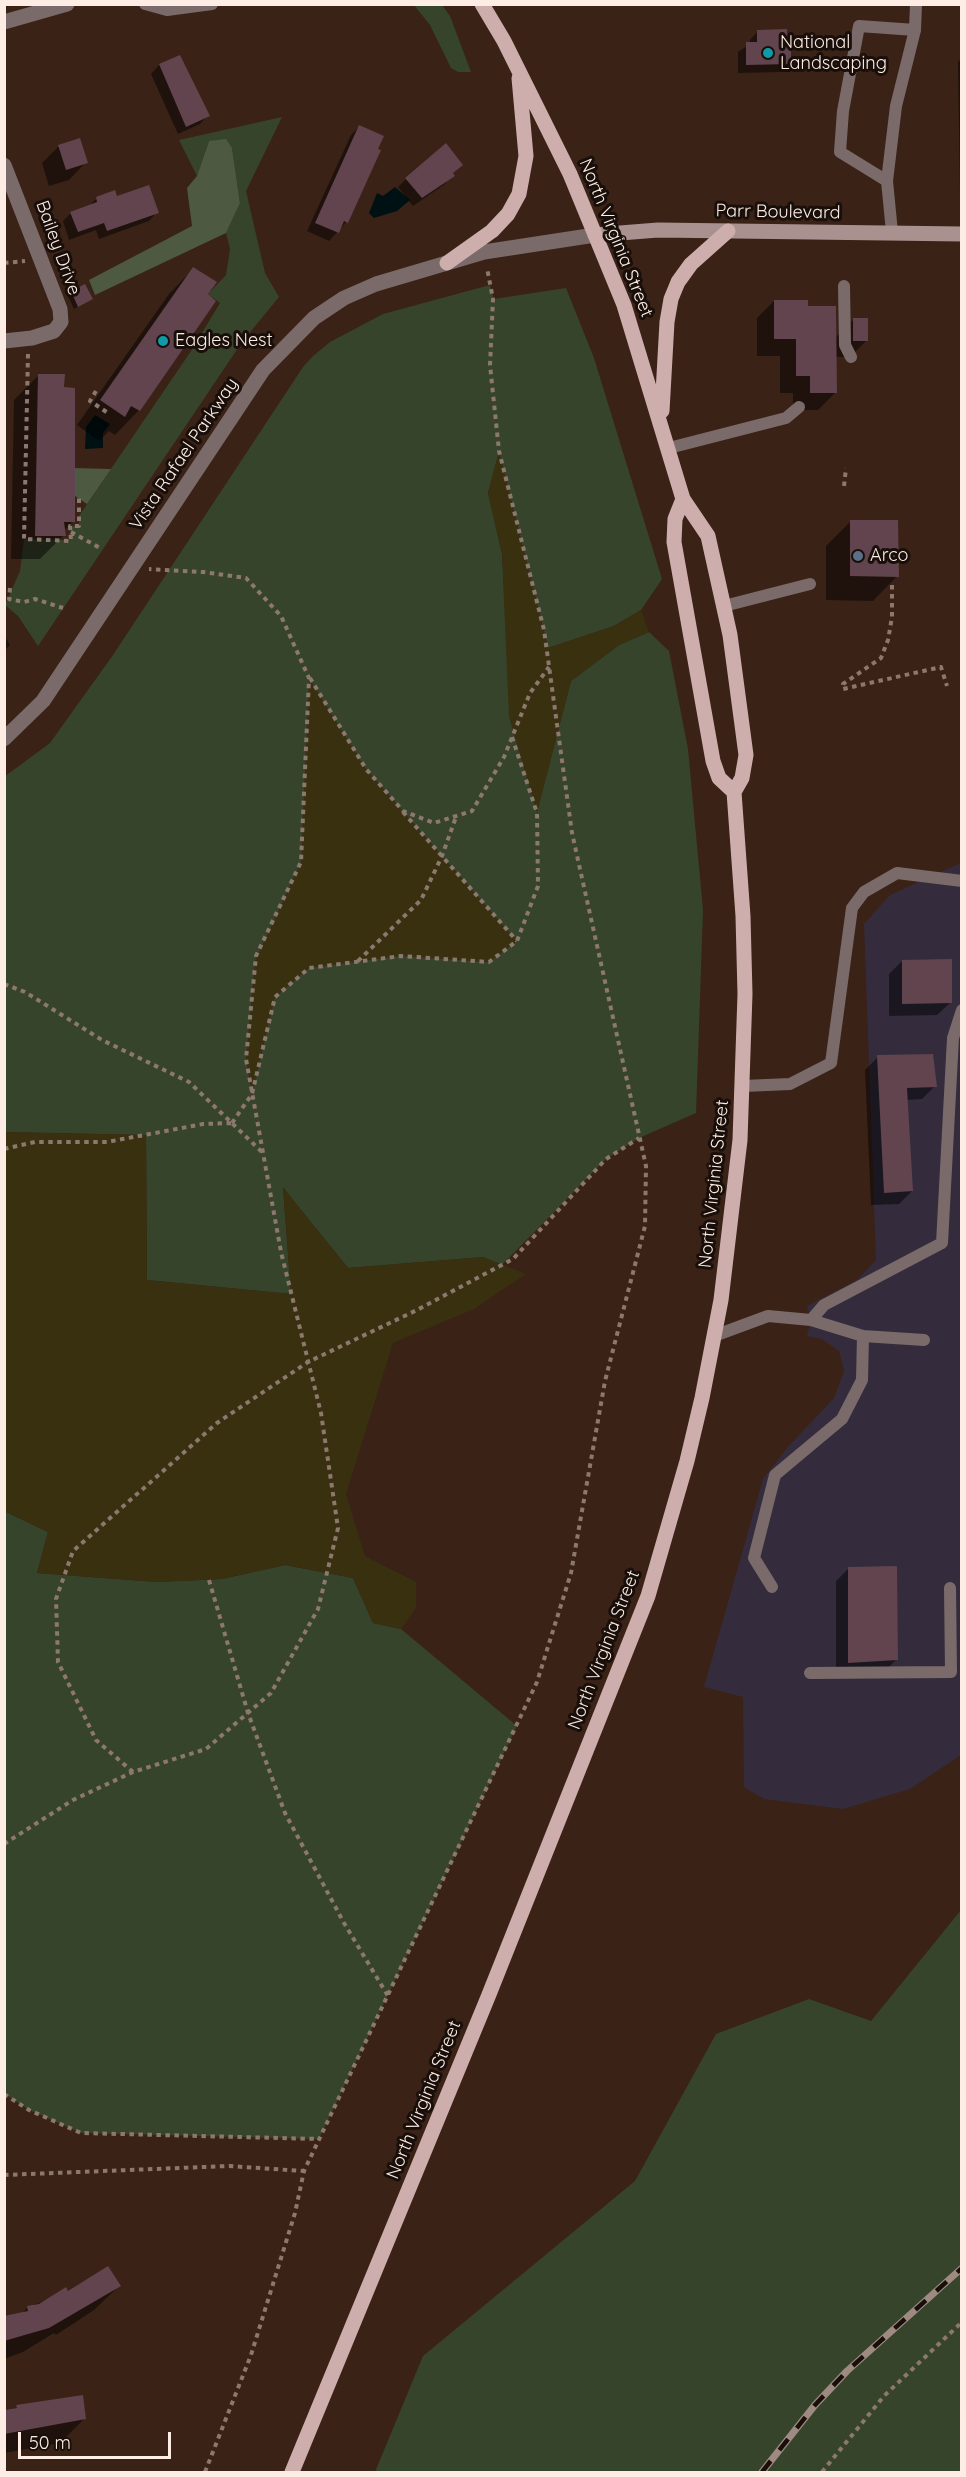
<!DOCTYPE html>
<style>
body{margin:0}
#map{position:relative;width:966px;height:2477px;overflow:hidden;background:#3a2217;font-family:Quicksand,sans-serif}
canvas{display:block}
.frame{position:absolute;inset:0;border:6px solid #fdede5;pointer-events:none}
.scale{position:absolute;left:18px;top:2432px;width:153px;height:27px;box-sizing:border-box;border:3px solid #fdede5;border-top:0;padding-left:8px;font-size:18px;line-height:21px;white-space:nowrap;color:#fdede5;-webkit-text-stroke:4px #190f0a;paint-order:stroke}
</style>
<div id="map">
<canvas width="966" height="2477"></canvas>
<div class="frame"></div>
<div class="scale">50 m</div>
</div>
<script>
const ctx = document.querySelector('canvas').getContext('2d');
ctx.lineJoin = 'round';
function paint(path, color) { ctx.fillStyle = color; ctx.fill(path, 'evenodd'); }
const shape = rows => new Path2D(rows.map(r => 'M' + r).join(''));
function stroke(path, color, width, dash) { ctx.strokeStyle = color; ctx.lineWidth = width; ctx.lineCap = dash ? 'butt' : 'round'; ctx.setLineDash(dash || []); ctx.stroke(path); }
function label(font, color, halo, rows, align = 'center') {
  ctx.font = font + ' Quicksand,sans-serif'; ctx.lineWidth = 6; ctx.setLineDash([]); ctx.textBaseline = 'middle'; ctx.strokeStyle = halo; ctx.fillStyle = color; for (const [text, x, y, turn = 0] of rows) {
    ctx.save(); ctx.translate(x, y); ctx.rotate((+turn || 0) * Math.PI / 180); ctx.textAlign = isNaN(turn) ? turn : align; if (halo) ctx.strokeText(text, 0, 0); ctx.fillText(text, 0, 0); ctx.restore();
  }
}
paint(shape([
 [961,863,961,1755,910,1789,843,1809,764,1799,744,1787,743,1697,704,1687,763,1479,788,1447,834,1398,844,1371,839,1351,822,1339,807,1336,811,1320,807,1306,857,1280,876,1260,864,924,890,895]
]), '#342c3c');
paint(shape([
 [414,5,442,5,450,16,471,72,458,72,451,68,430,25],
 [282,117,246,191,265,273,279,297,242,342,38,646,18,616,5,605,20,571,24,539,71,540,70,526,79,526,79,516,191,351,220,303,208,294,226,275,230,249,226,233,240,203,232,148,209,141,197,176,179,140],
 [490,285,494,299,566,288,594,358,662,579,641,610,614,626,548,648,499,452,488,493,502,554,506,619,537,811,571,681,619,645,649,632,669,651,688,749,703,910,696,1113,639,1138,606,1159,502,1265,483,1257,348,1268,283,1188,291,1294,147,1280,146,1135,5,1132,4,777,50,743,113,655,303,367,313,356,330,342,383,314],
 [4,1511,48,1532,37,1573,157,1582,222,1579,285,1565,353,1578,373,1623,401,1629,517,1726,319,2139,81,2133,29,2110,5,2094],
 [961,1910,961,2472,375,2472,423,2356,635,2181,716,2034,809,1999,871,2021]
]), '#37442c');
paint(shape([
 [226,139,232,148,240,203,226,233,95,295,89,280,192,226,187,188,197,176,209,141],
 [73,468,111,469,87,504,75,496,64,495]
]), '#4d5a41');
paint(shape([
 [499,451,548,648,614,626,641,610,649,632,619,645,571,681,537,813,509,717,502,554,488,493],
 [309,678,366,769,517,941,489,962,401,956,309,968,275,997,252,1094,246,1059,255,961,301,862],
 [5,1132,146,1135,147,1280,291,1294,283,1187,348,1268,483,1257,526,1274,474,1309,393,1343,346,1494,365,1556,416,1582,416,1608,401,1629,373,1623,353,1578,285,1565,222,1579,157,1582,37,1573,48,1532,5,1511]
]), '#38300f');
paint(shape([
 [395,187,410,200,397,211,374,218,369,213,377,193,383,196],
 [95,415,110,424,103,433,103,448,85,449,86,427]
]), '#001114');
paint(shape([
 [4,4,22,4,4,7],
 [804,4,867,4,804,5],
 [758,31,789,64,781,72,738,73,738,52,750,44,750,40],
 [179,57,208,115,200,124,178,134,151,74,159,65],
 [962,58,962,195,960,195,958,62],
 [359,127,346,222,329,241,307,231,351,135],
 [59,146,86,162,69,180,49,186,42,163],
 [452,174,445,184,413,206,398,187,406,179],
 [97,198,117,198,157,212,149,221,99,239,96,230,69,240,63,221,71,213,88,207],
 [193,269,206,294,139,410,115,435,109,431,99,441,77,425,169,294],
 [85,286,91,299,74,309,68,296],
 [774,301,835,338,853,320,867,340,850,357,835,357,835,393,818,410,793,410,793,393,780,393,780,356,757,356,757,318],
 [38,376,73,521,64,531,64,535,40,559,11,559,14,400],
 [851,521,897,576,873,601,826,600,826,546],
 [4,635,10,645,4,651],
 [902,961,950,1003,937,1015,889,1016,889,974],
 [878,1057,935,1086,922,1099,906,1100,912,1191,899,1204,871,1205,865,1070],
 [849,1568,896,1660,883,1673,836,1675,836,1581],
 [119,2286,94,2310,56,2335,54,2333,23,2352,4,2359,4,2317,22,2314,28,2307,68,2293],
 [82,2397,85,2418,60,2443,4,2453,4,2410]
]), '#0007');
paint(shape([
 [787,29,788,42,791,42,791,64,746,65,746,42,757,42,757,30],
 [180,55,210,116,186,127,159,64],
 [359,125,384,136,378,149,381,150,348,223,344,221,339,233,315,223],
 [80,138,88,163,66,170,58,145],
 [446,143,463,165,453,173,455,176,422,198,405,178],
 [149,185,159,213,107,231,104,223,78,232,70,212,97,202,96,197,115,190,117,196],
 [193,267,217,282,208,294,216,301,140,411,131,406,125,417,100,400],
 [85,284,93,299,78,307,71,291],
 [774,300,808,300,808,306,836,306,837,393,810,393,810,376,796,376,796,339,774,339],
 [853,318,868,318,868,341,853,341],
 [38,374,65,374,64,387,75,388,75,522,64,522,66,536,35,536],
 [850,520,898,520,899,577,850,576],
 [952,959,952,1003,902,1004,902,960],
 [933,1054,937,1087,907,1088,913,1191,884,1193,877,1055],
 [897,1566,898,1660,848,1663,848,1567],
 [108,2266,121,2286,49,2328,4,2341,4,2316,28,2311,27,2306,39,2304,66,2287,68,2291],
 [83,2395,86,2419,4,2434,4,2410,17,2408,16,2405]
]), '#61444d');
stroke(shape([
 [4,263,25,261],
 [28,354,24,539,71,541,70,526,79,526,79,498],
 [96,391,90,401,108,413],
 [844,486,846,468],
 [71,532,102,549],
 [892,585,892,617,888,640,881,658,843,684,843,689,941,667,947,686],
 [10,588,9,599,24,602,35,599,63,608],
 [310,678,366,769,403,811,434,823,472,811,504,757,530,693,549,667],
 [403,812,517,941],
 [358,961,421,900,442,856,456,817],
 [4,984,25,992,102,1040,189,1082,262,1152],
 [232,1123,252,1094,275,997,309,968,401,956,489,962,517,941,538,886,537,813,512,737],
 [4,1149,35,1142,107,1142,203,1124,232,1123],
 [209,1580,248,1713,285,1813,344,1923,388,1996],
 [133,1772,96,1740,58,1662,56,1599,73,1551,217,1423,308,1362,417,1310,513,1259,606,1159,639,1138],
 [4,1844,73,1800,133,1772,206,1749,271,1693,318,1609,338,1528,321,1413,281,1252,246,1059,256,956,301,862,309,678,281,616,246,578,203,572,149,569],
 [4,2094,29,2110,81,2133,319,2139],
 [4,2175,229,2166,303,2171],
 [205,2472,251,2355,295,2213,304,2171,537,1682,571,1573,605,1381,645,1226,646,1166,572,833,544,630,499,451,490,365,493,299,487,268],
 [822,2472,884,2396,962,2322]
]), '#8c786e', 4, [4.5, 4.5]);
stroke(shape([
 [145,4,167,10,212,4],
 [915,30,916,4],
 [887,181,840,152,843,111,859,26,915,30,896,106,887,181,892,232],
 [844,286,845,345,851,357],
 [669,448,786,418,799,407],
 [724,606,810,584],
 [743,1086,790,1084,831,1063,852,908,864,892,897,873,962,881],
 [811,1320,824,1305,942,1243,953,1038,962,1010],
 [714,1336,768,1316,811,1320,863,1336,862,1380,842,1419,775,1475,754,1558,772,1587],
 [863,1336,924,1340],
 [810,1673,951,1672,950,1588]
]), '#7a6b6a', 12);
stroke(shape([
 [4,22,67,4],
 [4,165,60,309,61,322,54,331,32,338,4,341],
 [4,739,43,701,263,370,314,318,344,298,376,284,484,252,595,235]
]), '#7a6b6a', 15);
stroke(shape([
 [595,235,658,230,962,234]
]), '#a9918f', 15);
stroke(shape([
 [447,263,492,231,508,214,519,194,526,156,519,78],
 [662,411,667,322,671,299,678,282,691,264,728,231],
 [683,499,675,519,674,542,713,761,719,778,734,792],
 [292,2472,488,1997,648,1596,687,1461,702,1398,721,1300,740,1140,745,994,743,916,734,792,742,778,746,755,730,635,708,536,683,499,624,305,570,174,504,41,482,4]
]), '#cdaeac', 15);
const rail = shape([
 [762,2472,815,2405,847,2371,962,2268]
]);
stroke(rail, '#9e8a81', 7);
stroke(rail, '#190f0a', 4.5, [14]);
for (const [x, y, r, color] of [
 [768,53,6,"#0f9aa8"],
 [163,341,6,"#0f9aa8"],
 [858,556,6,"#5c6f8a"]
]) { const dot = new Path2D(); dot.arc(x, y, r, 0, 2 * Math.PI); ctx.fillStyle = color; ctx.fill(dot); stroke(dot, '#190f0a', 2); }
label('18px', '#fdede5', '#190f0a', [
 ["National",780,43],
 ["Landscaping",780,64],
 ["Eagles Nest",175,341],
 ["Arco",870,556]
], 'left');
label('18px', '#fdede5', '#190f0a', [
 ["Parr Boulevard",778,212,1],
 ["North Virginia Street",616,238,68],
 ["Bailey Drive",58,248,70],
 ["Vista Rafael Parkway",184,454,-56],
 ["North Virginia Street",714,1184,-84],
 ["North Virginia Street",604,1650,-69],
 ["North Virginia Street",424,2100,-68]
]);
</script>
